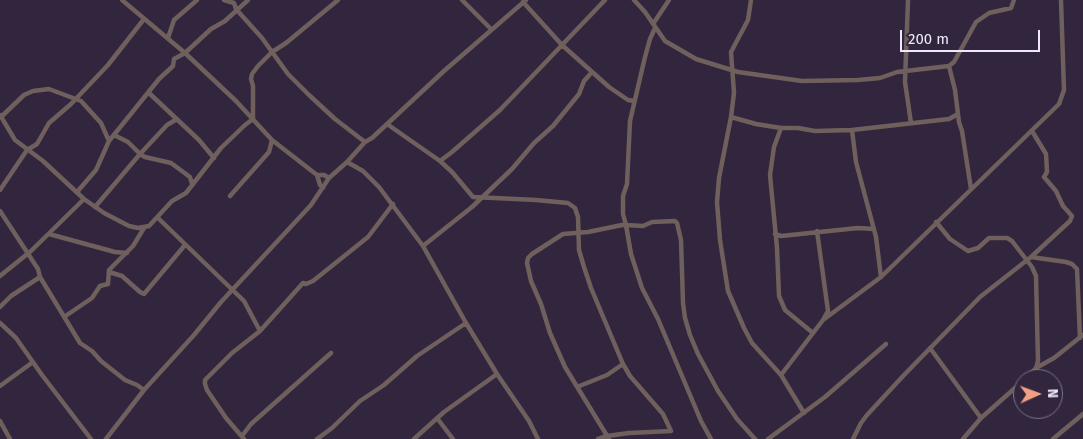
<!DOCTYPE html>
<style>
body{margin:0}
#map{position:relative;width:1083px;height:439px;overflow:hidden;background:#31263d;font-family:"Fira Sans",sans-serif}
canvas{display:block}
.north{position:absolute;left:1013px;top:369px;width:50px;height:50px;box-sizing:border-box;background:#31263d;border:1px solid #7d7488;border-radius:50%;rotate:88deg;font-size:14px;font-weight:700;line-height:20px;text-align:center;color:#efe8f8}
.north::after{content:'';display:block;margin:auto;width:18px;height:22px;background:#f39f84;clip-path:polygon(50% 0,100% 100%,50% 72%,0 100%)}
.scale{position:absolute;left:900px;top:30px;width:140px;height:22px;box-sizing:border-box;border:2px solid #efe8f8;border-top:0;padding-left:6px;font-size:15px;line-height:18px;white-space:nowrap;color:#efe8f8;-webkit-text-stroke:4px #31263d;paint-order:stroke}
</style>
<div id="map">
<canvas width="1083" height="439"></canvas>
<div class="north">N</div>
<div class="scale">200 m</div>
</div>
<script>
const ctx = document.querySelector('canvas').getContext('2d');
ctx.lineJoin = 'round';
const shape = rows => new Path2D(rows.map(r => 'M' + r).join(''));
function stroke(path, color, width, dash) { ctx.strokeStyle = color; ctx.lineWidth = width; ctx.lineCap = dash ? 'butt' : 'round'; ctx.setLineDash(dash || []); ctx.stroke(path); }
stroke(shape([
 [122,0,185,53,236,101,272,140,317,175,320,185,323,188],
 [224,0,234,3,236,9,262,38,288,74,309,95,335,119,365,142],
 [462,0,491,29],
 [634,0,645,12,665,41,696,59,738,72,802,81,858,80,880,78,897,72,949,66,954,62,976,22,989,13,1011,8,1014,0],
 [751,0,748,20,731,52,734,93,731,117,719,178,717,202,720,240,728,291,744,328,752,343,781,375,804,413],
 [908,0,905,82,911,123],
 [523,2,562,45,609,87,628,100,634,101],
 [653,24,669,0],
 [655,28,650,39,645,57,630,121,627,184,623,196,623,214,626,225,643,226,652,222,675,221,677,223,681,240,683,303,685,318,690,335,698,354,718,391,737,419,755,439],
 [168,38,174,20,197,0],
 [949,66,955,90,959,122,962,131,971,189],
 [149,93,199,140,214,158],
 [0,115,15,140,43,161,84,199,104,213,129,226,138,228,149,226,172,201,186,193,221,148,245,125,253,119,253,86,251,79,252,74,258,66,272,52,286,43,338,0],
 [1,117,24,95,33,91,49,89,81,101,101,123,109,141],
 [731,117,756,124,781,128,798,128,815,131,852,130,949,119,958,114],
 [387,124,440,161,452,172,473,197,536,200,568,203,575,208,578,217,579,250,584,267,591,288,623,364,630,376,663,414,671,431,629,433,607,436,598,439],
 [781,128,774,147,770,175,777,248,779,296,785,310,813,333],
 [852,130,856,162,876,237,881,277],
 [114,135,128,142,140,154,145,157,171,163,190,177,192,184],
 [440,161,452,152,500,110,605,0],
 [347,162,363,171,379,187,423,246,466,323,497,374,529,421,538,439],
 [317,175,324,175,329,178],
 [0,190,27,150,37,144,49,123,71,104,108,65,144,19],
 [77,192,96,170,109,141,159,79,173,66,174,59,185,53,211,29,225,21,248,0],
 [230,196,269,152,272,140],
 [95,207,140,154,167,125,177,119],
 [0,211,38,269,40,277],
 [158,218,244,301,260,331],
 [936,222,950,239,968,251,978,248,989,238,1007,238,1012,241,1032,267,1036,276,1037,320,1038,361,1036,368],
 [817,231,828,311,824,318],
 [49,234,115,252,127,253],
 [775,234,781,236,858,228,874,229],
 [423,246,472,207,512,169,534,143,553,126,579,94,584,81,592,72],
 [1031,257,1066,262,1072,264,1077,269,1080,338],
 [109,272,122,276,140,292,144,294,185,245],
 [0,276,31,251,84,199],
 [0,307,11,296,40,277,80,343,92,351,101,361,125,380,137,385,144,390],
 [64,317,92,298,100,286,108,284,109,270,133,246,144,228],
 [0,323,16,338,42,375,91,439],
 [930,348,981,418],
 [781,375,823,320,881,277,1059,104,1064,90,1061,0],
 [1026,379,1036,368,1054,358,1083,335],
 [0,386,33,362],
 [577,387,607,375,623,364],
 [437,418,453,439],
 [0,421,10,439],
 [242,436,251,424,331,353],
 [106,439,144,390,194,335,221,302,311,205,329,178,347,162,365,142,372,138,444,71,526,0],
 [244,439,226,418,207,390,205,384,205,380,232,353,260,331,303,283,306,284,313,281,368,237,393,204],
 [317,439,332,428,360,401,384,385,417,356,466,323],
 [414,439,444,412,497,374],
 [609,439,565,367,550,333,541,304,531,281,527,263,528,258,532,254,563,234,588,232,622,225,626,225,631,254,642,288,658,319,701,421,711,439],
 [768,439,825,397,886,344],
 [853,439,861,423,867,415,904,375,980,297,1031,257,1070,221,1072,216,1063,206,1056,191,1044,177,1047,172,1046,154,1032,131],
 [963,439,981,418,1023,381],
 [1053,439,1083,414]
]), '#6f605d', 4.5);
</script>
